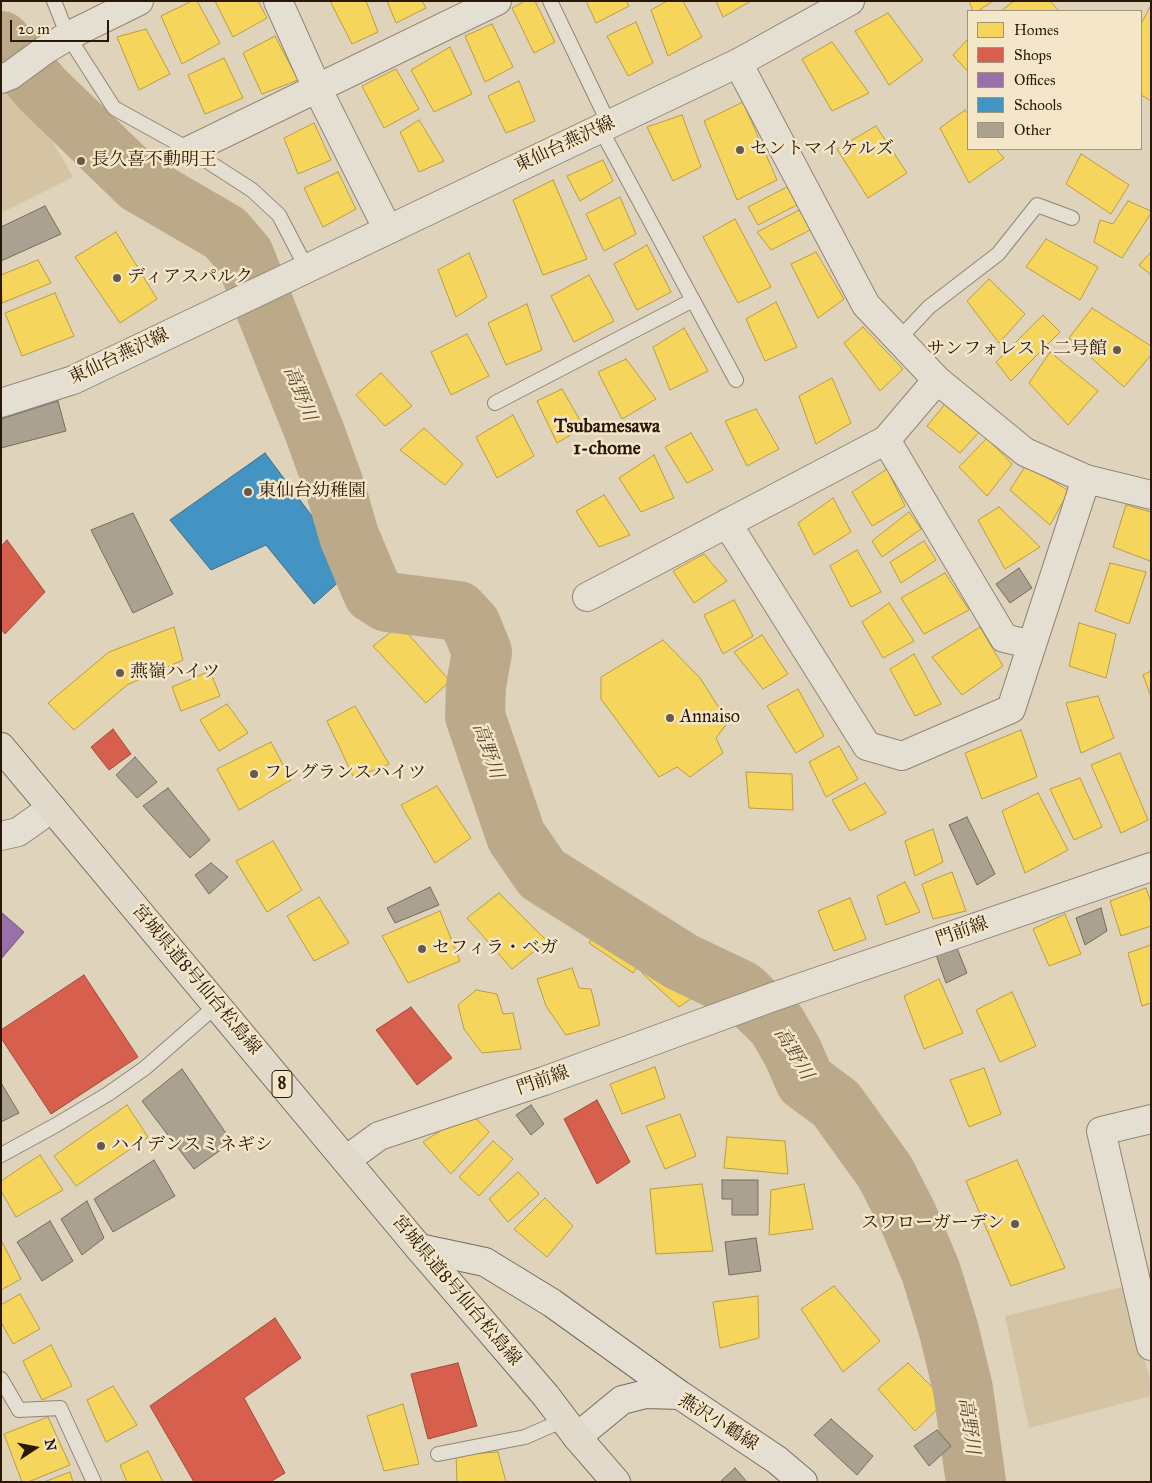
<!DOCTYPE html>
<meta charset="utf-8">
<style>
body{margin:0}
#map{position:relative;width:1152px;height:1483px;overflow:hidden;background:#dfd3bb;font-family:"IM FELL Great Primer",serif}
canvas{display:block}
.frame{position:absolute;inset:0;border:2px solid #2a1706;pointer-events:none}
.legend{position:absolute;left:967px;top:10px;width:175px;height:140px;box-sizing:border-box;background:#f4e6c9;border:1px solid #a3937b;margin:0;padding:6px 9px;list-style:none;font-size:15px;color:#2a1706}
.legend li{display:flex;align-items:center;gap:10px;height:25px}
.legend b{width:25px;border:1px solid #a3937b}
.north{position:absolute;left:10px;top:1423px;width:50px;height:50px;-webkit-text-stroke:4px #f4e6c9;paint-order:stroke;rotate:79deg;font-size:14px;font-weight:700;line-height:20px;text-align:center;color:#2a1706}
.north::after{content:'';display:block;margin:auto;width:18px;height:22px;background:#2a1706;clip-path:polygon(50% 0,100% 100%,50% 72%,0 100%)}
.scale{position:absolute;left:10px;top:20px;width:99px;height:22px;box-sizing:border-box;border:2px solid #2a1706;border-top:0;padding-left:6px;font-size:15px;line-height:18px;white-space:nowrap;color:#2a1706;-webkit-text-stroke:4px #f4e6c9;paint-order:stroke}
</style>
<div id="map">
<canvas width="1152" height="1483"></canvas>
<div class="frame"></div>
<ul class="legend">
<li><b style="height:14px;background:#f6d55c"></b>Homes</li>
<li><b style="height:14px;background:#d6604d"></b>Shops</li>
<li><b style="height:14px;background:#9970ab"></b>Offices</li>
<li><b style="height:14px;background:#4393c3"></b>Schools</li>
<li><b style="height:14px;background:#aaa190"></b>Other</li>
</ul>
<div class="north">N</div>
<div class="scale">20 m</div>
</div>
<script>
const ctx = document.querySelector('canvas').getContext('2d');
ctx.lineJoin = 'round';
function paint(path, color) { ctx.fillStyle = color; ctx.fill(path, 'evenodd'); }
const shape = rows => new Path2D(rows.map(r => 'M' + r).join(''));
function stroke(path, color, width, dash) { ctx.strokeStyle = color; ctx.lineWidth = width; ctx.lineCap = dash ? 'butt' : 'round'; ctx.setLineDash(dash || []); ctx.stroke(path); }
function label(font, color, halo, rows, align = 'center') {
  ctx.font = font + ' "IM FELL Great Primer","Noto Serif JP",serif'; ctx.lineWidth = 5; ctx.setLineDash([]); ctx.textBaseline = 'middle'; ctx.strokeStyle = halo; ctx.fillStyle = color; for (const [text, x, y, turn = 0] of rows) {
    ctx.save(); ctx.translate(x, y); ctx.rotate((+turn || 0) * Math.PI / 180); ctx.textAlign = isNaN(turn) ? turn : align; if (halo) ctx.strokeText(text, 0, 0); ctx.fillText(text, 0, 0); ctx.restore();
  }
}
paint(shape([
 [20,86,73,177,1,213,1,93],
 [1127,1286,1151,1385,1151,1396,1029,1428,1005,1316]
]), '#d5c4a3');
const homes = shape([
 [192,1,197,1,220,43,182,64,161,16,192,1],
 [215,1,258,1,267,18,233,37,215,1],
 [330,1,366,1,378,32,352,44,330,1],
 [387,1,422,1,426,8,396,23,387,1],
 [525,1,535,1,555,42,534,53,512,8,525,1],
 [586,1,626,1,629,6,596,23,586,1],
 [667,1,683,1,702,37,668,56,651,10,667,1],
 [716,1,751,1,723,17,716,1],
 [969,1,993,1,978,11,973,11,969,1],
 [1014,1,1050,1,1059,11,1001,11,1014,1],
 [1151,5,1151,101,1141,95,1141,24,1151,5],
 [888,13,923,60,889,85,855,31,888,13],
 [636,22,653,63,628,76,607,36,636,22],
 [492,24,513,67,485,82,465,36,492,24],
 [146,29,170,74,139,90,117,37,146,29],
 [275,36,298,80,262,94,243,53,275,36],
 [968,39,968,72,953,55,968,39],
 [832,42,869,93,832,111,802,59,832,42],
 [450,47,472,94,434,112,411,70,450,47],
 [224,58,243,98,205,114,188,75,224,58],
 [396,69,419,109,384,128,362,86,396,69],
 [519,81,535,121,506,133,488,96,519,81],
 [743,102,777,180,737,200,704,121,743,102],
 [965,110,968,114,968,149,996,149,1004,158,969,183,940,128,965,110],
 [682,115,701,167,673,181,647,127,682,115],
 [419,120,444,161,419,172,400,132,419,120],
 [314,123,331,160,298,174,284,138,314,123],
 [876,126,907,173,868,198,837,149,876,126],
 [1081,154,1129,185,1111,214,1066,184,1081,154],
 [603,160,613,181,580,201,567,176,603,160],
 [338,172,356,209,323,227,304,188,338,172],
 [553,180,587,259,543,275,513,200,553,180],
 [789,186,799,204,758,225,748,207,789,186],
 [620,197,636,234,604,251,586,214,620,197],
 [1128,201,1151,211,1151,213,1122,258,1094,242,1100,220,1113,224,1128,201],
 [803,208,816,227,771,250,757,232,803,208],
 [735,219,771,287,738,303,703,237,735,219],
 [116,232,157,299,120,323,75,257,116,232],
 [1046,239,1098,267,1080,300,1026,267,1046,239],
 [647,245,671,292,637,310,614,264,647,245],
 [816,252,844,299,818,318,791,264,816,252],
 [1151,252,1151,275,1139,265,1151,252],
 [469,253,487,297,456,317,438,270,469,253],
 [38,260,51,283,2,303,1,275,38,260],
 [589,275,614,321,574,342,551,296,589,275],
 [989,279,1025,314,999,343,967,301,989,279],
 [55,293,74,336,22,356,5,313,55,293],
 [776,302,797,347,765,361,746,319,776,302],
 [527,304,542,350,506,365,488,323,527,304],
 [1092,308,1151,346,1151,355,1124,387,1069,338,1092,308],
 [1043,315,1060,332,1011,381,996,362,1043,315],
 [863,327,903,369,880,391,844,343,863,327],
 [684,328,708,371,670,390,653,347,684,328],
 [467,334,489,376,451,395,431,352,467,334],
 [1050,352,1098,391,1068,425,1029,383,1050,352],
 [626,359,656,399,622,419,598,372,626,359],
 [381,373,412,406,385,426,356,395,381,373],
 [832,378,851,423,816,444,799,396,832,378],
 [562,389,584,427,557,443,537,401,562,389],
 [946,403,979,432,960,453,927,426,946,403],
 [756,409,779,449,747,466,725,421,756,409],
 [513,415,534,456,497,478,476,437,513,415],
 [424,428,463,464,445,485,400,450,424,428],
 [691,433,713,470,687,483,665,447,691,433],
 [987,438,1012,464,987,496,959,467,987,438],
 [654,455,674,498,641,512,619,478,654,455],
 [1026,465,1069,491,1050,525,1010,490,1026,465],
 [887,469,905,506,872,526,852,492,887,469],
 [604,495,630,535,599,547,576,511,604,495],
 [833,498,851,532,814,555,798,523,833,498],
 [1126,505,1151,512,1151,557,1150,561,1113,547,1126,505],
 [999,507,1040,547,1005,569,978,520,999,507],
 [909,512,921,529,882,557,872,541,909,512],
 [924,541,936,560,901,583,890,562,924,541],
 [857,550,881,592,851,607,830,566,857,550],
 [704,554,727,581,694,603,673,571,704,554],
 [1110,563,1146,572,1129,624,1095,611,1110,563],
 [945,573,969,610,924,634,901,598,945,573],
 [734,600,753,636,723,654,704,615,734,600],
 [889,603,914,641,883,658,862,622,889,603],
 [1079,623,1116,634,1106,678,1069,666,1079,623],
 [400,625,450,681,426,703,373,646,400,625],
 [174,627,183,660,127,685,74,730,48,703,109,652,174,627],
 [980,627,1003,666,962,695,932,657,980,627],
 [762,635,788,674,763,689,734,652,762,635],
 [663,640,700,678,728,722,716,738,723,753,690,777,677,767,659,777,601,699,601,677,663,640],
 [914,654,941,704,915,716,890,669,914,654],
 [210,671,220,696,181,711,172,687,210,671],
 [1151,671,1151,697,1143,675,1151,671],
 [798,689,824,736,796,753,767,706,798,689],
 [1098,696,1114,738,1081,753,1066,703,1098,696],
 [227,704,248,733,219,751,200,720,227,704],
 [355,706,389,764,354,778,327,721,355,706],
 [1021,730,1037,777,982,799,965,753,1021,730],
 [271,742,291,780,239,810,217,769,271,742],
 [839,746,858,779,826,797,809,762,839,746],
 [1120,753,1148,820,1121,833,1091,765,1120,753],
 [746,772,792,774,793,810,749,808,746,772],
 [1080,778,1102,827,1074,840,1050,789,1080,778],
 [865,783,886,813,850,831,832,800,865,783],
 [437,786,471,838,435,863,401,805,437,786],
 [1038,793,1068,850,1025,873,1002,811,1038,793],
 [933,829,943,862,915,876,905,841,933,829],
 [273,841,302,890,267,912,236,861,273,841],
 [952,872,966,911,933,919,922,884,952,872],
 [905,882,920,912,886,925,877,896,905,882],
 [1146,888,1151,902,1151,926,1121,936,1110,901,1146,888],
 [499,893,547,941,512,969,467,918,499,893],
 [319,897,349,943,314,961,287,916,319,897],
 [850,898,866,939,834,951,818,911,850,898],
 [440,911,460,961,408,983,382,936,440,911],
 [1065,914,1081,954,1049,966,1033,929,1065,914],
 [603,920,648,950,633,973,589,943,603,920],
 [1151,945,1151,1003,1142,1006,1128,953,1151,945],
 [656,953,702,991,679,1007,642,973,656,953],
 [572,968,579,988,591,989,600,1025,566,1035,546,1006,537,979,572,968],
 [939,979,963,1033,924,1049,904,996,939,979],
 [476,990,497,994,503,1014,513,1013,521,1049,482,1053,464,1029,458,1005,476,990],
 [1012,992,1036,1046,1000,1062,976,1010,1012,992],
 [655,1067,665,1098,622,1114,610,1084,655,1067],
 [984,1068,1001,1114,969,1127,950,1080,984,1068],
 [127,1105,148,1137,76,1186,54,1156,127,1105],
 [470,1112,489,1132,451,1174,423,1142,470,1112],
 [680,1114,696,1156,665,1169,646,1126,680,1114],
 [727,1137,785,1141,788,1174,724,1168,727,1137],
 [493,1141,513,1159,479,1196,459,1177,493,1141],
 [40,1155,63,1190,16,1217,1,1191,1,1181,40,1155],
 [1017,1160,1065,1268,1011,1286,966,1181,1017,1160],
 [518,1172,539,1194,508,1222,489,1199,518,1172],
 [702,1184,713,1251,656,1254,650,1189,702,1184],
 [804,1184,813,1229,769,1235,771,1190,804,1184],
 [545,1198,573,1226,547,1257,514,1229,545,1198],
 [1,1240,21,1279,1,1290,1,1240],
 [834,1286,880,1341,843,1372,801,1309,834,1286],
 [20,1294,40,1329,13,1344,1,1322,1,1305,20,1294],
 [758,1296,759,1338,720,1348,713,1302,758,1296],
 [51,1345,72,1386,42,1400,23,1361,51,1345],
 [908,1363,946,1401,915,1431,878,1389,908,1363],
 [113,1386,137,1425,106,1442,87,1400,113,1386],
 [403,1404,419,1464,384,1471,367,1416,403,1404],
 [48,1417,70,1465,28,1482,22,1482,4,1434,48,1417],
 [148,1451,163,1482,127,1482,120,1465,148,1451],
 [498,1452,506,1482,457,1482,456,1455,498,1452],
 [70,1472,73,1482,44,1482,70,1472]
]);
paint(homes, '#f6d55c');
stroke(homes, '#b99c42', 1);
const shops = shape([
 [7,540,45,592,5,634,1,629,1,546,7,540],
 [113,729,131,754,109,770,91,747,113,729],
 [84,975,138,1057,51,1114,1,1038,1,1030,84,975],
 [411,1007,452,1058,417,1085,376,1030,411,1007],
 [597,1100,630,1162,597,1184,564,1119,597,1100],
 [275,1318,301,1358,244,1398,285,1473,270,1482,194,1482,150,1406,275,1318],
 [458,1363,477,1426,428,1439,411,1374,458,1363]
]);
paint(shops, '#d6604d');
stroke(shops, '#a24a38', 1);
const offices = shape([
 [1,912,24,932,1,959,1,912]
]);
paint(offices, '#9970ab');
stroke(offices, '#78557a', 1);
const schools = shape([
 [265,453,352,570,314,604,266,545,211,570,170,520,265,453]
]);
paint(schools, '#4393c3');
stroke(schools, '#3c6e8a', 1);
stroke(shape([
 [1,41,42,89,139,183,225,233,244,255,315,433,337,494,349,536,373,593,387,602,458,611,471,625,482,652,476,686,475,716,516,836,542,874,682,962,741,990,777,1025,793,1053,805,1081,836,1104,885,1172,908,1217,931,1272,949,1331,963,1389,976,1482]
]), '#bba989', 60);
const building = shape([
 [45,206,61,234,1,261,1,227,45,206],
 [58,401,66,431,1,448,1,419,58,401],
 [133,513,173,594,133,613,91,530,133,513],
 [1019,568,1032,588,1010,603,996,584,1019,568],
 [135,757,157,782,137,798,116,775,135,757],
 [168,788,210,840,190,858,143,806,168,788],
 [967,817,995,874,977,885,949,825,967,817],
 [211,863,228,877,209,894,195,875,211,863],
 [430,887,439,905,395,923,387,908,430,887],
 [1101,908,1107,931,1085,945,1076,918,1101,908],
 [954,941,967,973,946,983,934,949,954,941],
 [182,1069,232,1142,194,1169,142,1101,182,1069],
 [1,1083,19,1113,1,1122,1,1083],
 [531,1105,544,1124,531,1135,516,1115,531,1105],
 [154,1160,175,1196,113,1232,94,1199,154,1160],
 [722,1180,758,1180,758,1215,732,1215,732,1199,722,1199,722,1180],
 [87,1201,104,1238,82,1255,61,1219,87,1201],
 [50,1221,73,1261,42,1281,17,1242,50,1221],
 [756,1238,761,1271,729,1275,725,1242,756,1238],
 [831,1419,873,1456,857,1475,814,1435,831,1419],
 [937,1430,951,1446,929,1466,914,1446,937,1430],
 [735,1468,747,1482,720,1482,735,1468]
]);
paint(building, '#aaa190');
stroke(building, '#756c5e', 1);
const lane = shape([
 [54,1,68,36,114,108,190,150,252,190,279,215,307,269],
 [550,1,609,124],
 [600,128,736,380],
 [899,339,929,307,998,254,1037,205,1072,218],
 [495,403,693,300],
 [1,1155,56,1125,108,1094,145,1068,217,1005],
 [1,1379,19,1410,60,1408,94,1482],
 [438,1454,525,1437,564,1420]
]);
const street = shape([
 [278,1,317,88,388,230],
 [738,63,866,305,937,380,1025,452,1086,479,1151,495],
 [1,79,11,75,45,50,68,36,139,1],
 [190,150,497,1],
 [1,403,73,380,738,63,850,1],
 [886,440,1004,638,1032,645],
 [727,523,867,746,902,756,1011,709,1086,479],
 [587,597,886,440,937,380],
 [1,836,18,832,52,808],
 [1151,1119,1101,1131,1151,1346],
 [346,1160,379,1136,544,1081,773,997,1151,867]
]);
const secondary = shape([
 [419,1248,485,1262,552,1303,680,1395,777,1460,803,1482],
 [577,1437,622,1400,646,1394,680,1395]
]);
const primary = shape([
 [1,747,419,1248,546,1396,577,1437,616,1482]
]);
stroke(lane, '#8f8576', 16);
stroke(street, '#8f8576', 30);
stroke(secondary, '#756c5e', 30);
stroke(primary, '#756c5e', 30);
stroke(lane, '#e5dfd3', 14);
stroke(street, '#e5dfd3', 28);
stroke(secondary, '#e5dfd3', 28);
stroke(primary, '#e1dacb', 28);
for (const [x, y, r, color] of [
 [740,150,5,"#695945"],
 [81,161,5,"#695945"],
 [117,278,5,"#695945"],
 [1117,350,5,"#695945"],
 [248,492,5,"#695945"],
 [120,673,5,"#695945"],
 [670,718,5,"#695945"],
 [254,774,5,"#695945"],
 [422,949,5,"#695945"],
 [101,1146,5,"#695945"],
 [1015,1224,5,"#695945"]
]) { const dot = new Path2D(); dot.arc(x, y, r, 0, 2 * Math.PI); ctx.fillStyle = color; ctx.fill(dot); stroke(dot, '#f4e6c9', 2); }
for (const [x, y, w] of [
 [282,1084,20]
]) { const box = new Path2D(); box.roundRect(x - w / 2, y - 13.5, w, 27, 4); ctx.fillStyle = '#f4e6c9'; ctx.fill(box); stroke(box, '#2a1706', 1); }
label('bold 16px', '#2a1706', null, [
 ["8",282,1084]
]);
label('18px', '#2a1706', '#f4e6c9', [
 ["東仙台燕沢線",565,145,-25],
 ["東仙台燕沢線",119,357,-25],
 ["門前線",962,932,-19],
 ["宮城県道8号仙台松島線",196,980,50],
 ["門前線",543,1081,-19],
 ["宮城県道8号仙台松島線",456,1291,50],
 ["燕沢小鶴線",718,1423,32]
]);
label('18px', '#2a1706', '#f4e6c9', [
 ["セントマイケルズ",750,150],
 ["長久喜不動明王",91,161],
 ["ディアスパルク",127,278],
 ["サンフォレスト二号館",1107,350,"right"],
 ["東仙台幼稚園",258,492],
 ["燕嶺ハイツ",130,673],
 ["Annaiso",680,718],
 ["フレグランスハイツ",264,774],
 ["セフィラ・ベガ",432,949],
 ["ハイデンスミネギシ",111,1146],
 ["スワローガーデン",1005,1224,"right"]
], 'left');
label('italic 19px', '#5e4a32', '#f4e6c9', [
 ["高野川",299,394,68],
 ["高野川",487,751,71],
 ["高野川",793,1054,59],
 ["高野川",968,1426,82]
]);
label('bold 19px', '#2a1706', '#f4e6c9', [
 ["Tsubamesawa",607,427],
 ["1-chome",607,449]
]);
</script>
